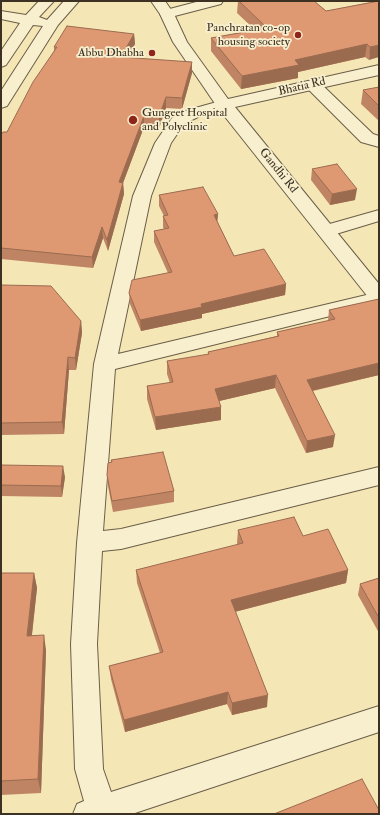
<!DOCTYPE html>
<style>
body{margin:0}
#map{position:relative;width:380px;height:815px;overflow:hidden;background:#f5e6b5;font-family:"IM FELL Double Pica",serif}
canvas{display:block}
.frame{position:absolute;inset:0;border:2px solid #3c3123;pointer-events:none}
</style>
<div id="map">
<canvas width="380" height="815"></canvas>
<div class="frame"></div>
</div>
<script>
const ctx = document.querySelector('canvas').getContext('2d');
ctx.lineJoin = 'round';
const shape = rows => new Path2D(rows.map(r => 'M' + r).join(''));
function stroke(path, color, width, dash) { ctx.strokeStyle = color; ctx.lineWidth = width; ctx.lineCap = dash ? 'butt' : 'round'; ctx.setLineDash(dash || []); ctx.stroke(path); }
function paint(path, color) { ctx.fillStyle = color; ctx.fill(path, 'evenodd'); }
function label(font, color, halo, rows, align = 'center') {
  ctx.font = font + ' "IM FELL Double Pica",serif'; ctx.lineWidth = 3.5; ctx.setLineDash([]); ctx.textBaseline = 'middle'; ctx.strokeStyle = halo; ctx.fillStyle = color; for (const [text, x, y, turn = 0] of rows) {
    ctx.save(); ctx.translate(x, y); ctx.rotate((+turn || 0) * Math.PI / 180); ctx.textAlign = isNaN(turn) ? turn : align; if (halo) ctx.strokeText(text, 0, 0); ctx.fillText(text, 0, 0); ctx.restore();
  }
}
const minor = shape([
 [200,1,223,1,221,4,167,18,162,17,160,14,162,11,200,1],
 [313,80,319,82,373,134,379,136,379,147,361,142,307,88,305,85,307,82,313,80],
 [224,100,230,102,232,105,230,108,200,116,184,124,171,143,151,196,118,354,379,292,379,304,115,369,103,531,121,529,379,467,379,485,121,549,102,551,97,644,103,769,111,792,379,706,379,732,132,814,73,814,77,804,84,801,75,769,71,644,77,543,94,364,133,196,155,143,172,118,188,110,224,100],
 [379,210,379,221,326,237,319,235,317,231,319,227,379,210]
]);
const tertiary = shape([
 [39,1,54,1,39,17,47,20,64,1,79,1,58,25,7,106,1,108,1,91,43,26,33,25,6,65,1,67,1,51,20,23,1,19,1,11,26,15,39,1],
 [151,1,165,1,174,14,187,42,228,99,379,65,379,75,235,107,379,284,379,303,372,302,218,108,173,42,160,14,151,1]
]);
stroke(minor, '#6a5e48', 2);
stroke(tertiary, '#6a5e48', 2);
paint(minor, '#f8efcf');
paint(tertiary, '#f8efcf');
paint(shape([
 [238,1,314,1,326,11,377,1,369,60,365,57,298,72,298,78,241,89,211,51,211,38,255,30,237,13],
 [134,34,135,44,127,58,192,62,192,73,182,109,166,108,159,128,144,127,123,183,124,194,108,251,103,238,93,268,1,259,1,135,7,132,54,51,54,47],
 [379,87,379,121,361,104,363,90],
 [312,169,355,200,330,205,311,180],
 [159,195,218,214,217,221,234,256,286,284,285,295,202,314,202,318,141,331,130,304,129,293,168,273,154,242,154,231,164,229,163,227,163,216,164,216,159,206],
 [1,285,81,321,82,333,76,370,69,370,64,434,1,435],
 [379,299,379,375,313,391,333,447,306,453,275,388,219,401,221,420,156,430,147,399,147,386,170,383,167,374,167,361,208,355,208,352,277,336,277,332,328,321,329,310],
 [111,460,174,491,174,502,113,512,108,486,107,475,111,463],
 [1,465,65,477,62,497,1,496],
 [238,530,303,536,348,570,346,583,235,612,267,707,232,715,227,704,125,732,111,679,109,666,160,653,137,583,136,570,238,545,237,543],
 [1,573,34,573,37,588,32,635,46,650,41,793,1,795],
 [379,578,379,633,358,595,360,584]
]), '#bf8463');
paint(shape([
 [134,34,135,44,122,68,121,57],
 [367,44,365,57,298,72,298,78,241,89,242,76,295,60],
 [379,45,379,57,369,60,370,47],
 [192,62,192,73,182,109,182,98],
 [166,97,166,108,159,128,159,117],
 [144,116,144,127,123,183,124,194,108,251,107,240,119,182],
 [357,189,355,200,330,205,332,194],
 [218,214,217,225,214,215],
 [102,227,103,238,93,268,92,257],
 [286,284,285,295,202,314,202,318,141,331,140,320,201,304],
 [81,321,82,333,76,370,75,358],
 [68,357,69,370,64,434,62,422],
 [379,363,379,375,306,392,307,380],
 [276,375,275,388,215,402,215,389],
 [221,407,221,420,156,430,155,417],
 [335,435,333,447,306,453,307,441],
 [63,466,65,477,62,497,61,486],
 [348,570,346,583,230,613,231,600],
 [34,573,37,588,30,651,27,636],
 [44,635,46,650,41,793,38,779],
 [228,692,227,704,125,732,124,720],
 [268,695,267,707,232,715,232,703]
]), '#9b6b50');
const building = shape([
 [239,1,314,1,326,11,379,1,379,45,370,47,367,44,295,60,299,65,242,76,211,38,267,28,239,1],
 [67,26,134,34,121,57,192,62,182,98,166,97,159,117,144,116,119,182,123,183,107,240,102,227,92,257,1,248,1,135,3,132,7,132,33,82,57,47,54,47,67,26],
 [379,87,379,106,363,90,379,87],
 [337,164,357,189,332,194,312,169,337,164],
 [203,187,218,214,214,215,234,256,264,249,286,284,201,304,202,307,140,320,129,293,132,280,172,272,154,231,169,228,163,216,168,215,159,195,203,187],
 [1,285,51,286,81,321,75,358,68,357,62,422,1,423,1,285],
 [379,299,379,363,307,380,335,435,307,441,276,375,215,389,221,407,155,417,147,386,173,382,167,361,209,354,208,352,279,336,277,332,335,319,329,310,379,299],
 [163,452,174,491,112,501,107,475,108,463,112,462,111,460,163,452],
 [1,465,63,466,61,486,1,485,1,465],
 [294,517,303,536,328,529,348,570,231,600,268,695,232,703,228,692,124,720,109,666,163,652,136,570,243,543,238,530,294,517],
 [1,573,34,573,27,636,44,635,38,779,1,781,1,573],
 [379,578,379,618,360,584,379,578],
 [362,779,379,810,379,814,274,814,362,779]
]);
paint(building, '#de9973');
stroke(building, '#9b6b50', 1);
for (const [x, y, r, color] of [
 [298,35,4,"#8f2418"],
 [152,53,4,"#8f2418"],
 [133,120,5,"#8f2418"]
]) { const dot = new Path2D(); dot.arc(x, y, r, 0, 2 * Math.PI); ctx.fillStyle = color; ctx.fill(dot); stroke(dot, '#f8efcf', 1.5); }
label('12px', '#3c3123', '#f8efcf', [
 ["Panchratan co-op",290,28],
 ["housing society",290,42],
 ["Abbu Dhabha",144,53],
 ["Gungeet Hospital",142,113,"left"],
 ["and Polyclinic",142,127,"left"]
], 'right');
label('12px', '#3c3123', '#f8efcf', [
 ["Bhatia Rd",302,87,-13],
 ["Gandhi Rd",278,171,51]
]);
</script>
